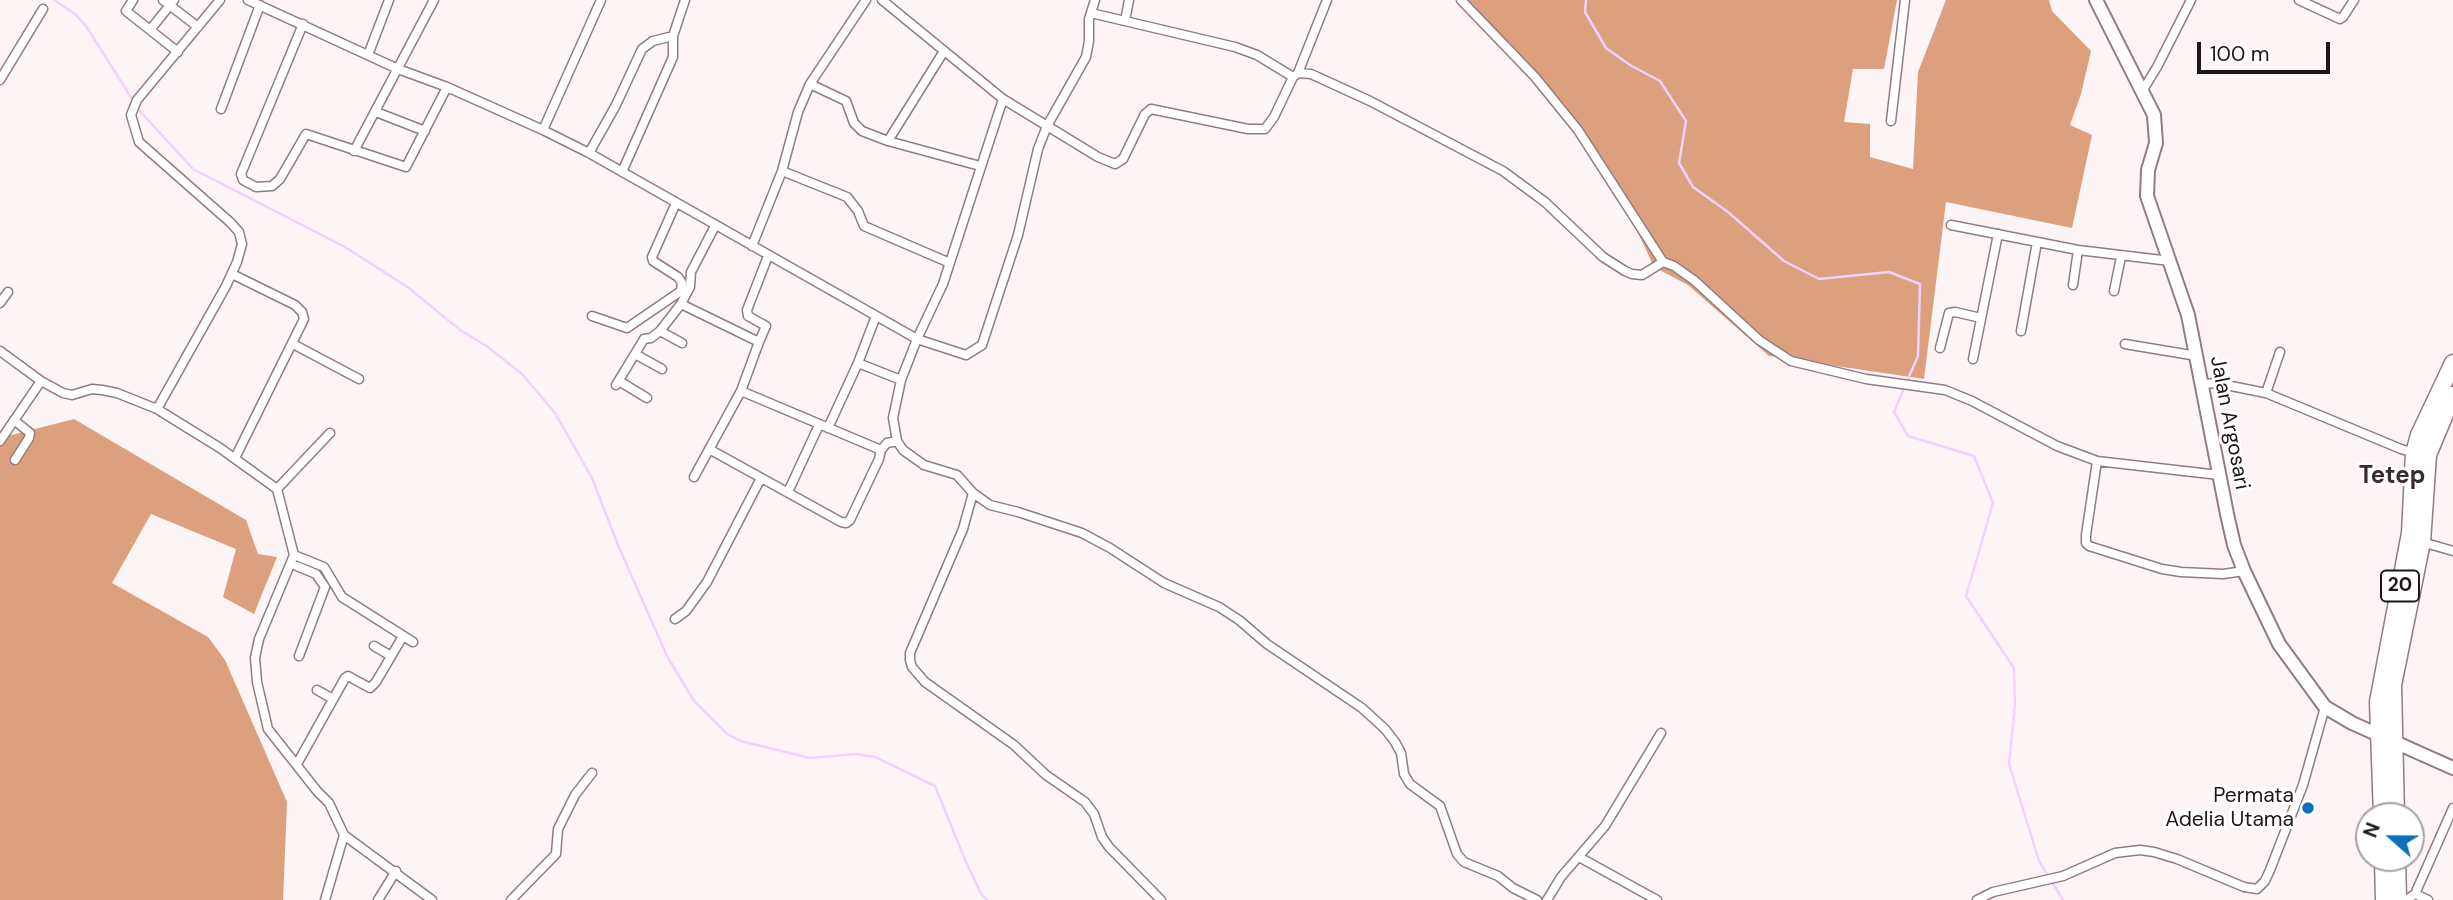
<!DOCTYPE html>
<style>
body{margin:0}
#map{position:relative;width:2453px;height:900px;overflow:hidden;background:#fdf4f6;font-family:"DM Sans",sans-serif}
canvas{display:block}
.north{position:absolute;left:2355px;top:802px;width:70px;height:70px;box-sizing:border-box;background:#fff;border:2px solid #a5a1a2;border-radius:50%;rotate:291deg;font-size:19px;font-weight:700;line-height:28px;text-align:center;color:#1d1517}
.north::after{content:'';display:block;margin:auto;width:24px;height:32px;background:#0c70bc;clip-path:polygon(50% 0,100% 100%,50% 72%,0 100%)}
.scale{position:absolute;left:2197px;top:42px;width:133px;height:32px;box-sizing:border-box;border:4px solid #1d1517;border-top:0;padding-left:9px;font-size:21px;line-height:24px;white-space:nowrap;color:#1d1517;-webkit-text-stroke:5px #fff;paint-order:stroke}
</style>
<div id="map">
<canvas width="2453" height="900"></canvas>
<div class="north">N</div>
<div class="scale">100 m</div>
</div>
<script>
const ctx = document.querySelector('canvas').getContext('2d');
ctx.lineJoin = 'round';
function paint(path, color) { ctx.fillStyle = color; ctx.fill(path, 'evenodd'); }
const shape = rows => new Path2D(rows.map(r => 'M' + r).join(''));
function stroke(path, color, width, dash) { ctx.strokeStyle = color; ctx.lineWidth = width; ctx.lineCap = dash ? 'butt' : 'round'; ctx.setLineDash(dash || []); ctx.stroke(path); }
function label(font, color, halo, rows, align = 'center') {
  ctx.font = font + ' "DM Sans",sans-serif'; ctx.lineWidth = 6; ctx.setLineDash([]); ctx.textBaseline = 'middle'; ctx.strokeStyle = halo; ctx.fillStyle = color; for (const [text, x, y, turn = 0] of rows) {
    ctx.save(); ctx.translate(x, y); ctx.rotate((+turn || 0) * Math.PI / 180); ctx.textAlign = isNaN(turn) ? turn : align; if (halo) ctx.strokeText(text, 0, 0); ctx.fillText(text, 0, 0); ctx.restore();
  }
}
paint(shape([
 [1464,0,1897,0,1884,69,1853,69,1844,122,1870,124,1870,157,1913,169,1918,72,1946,0,2049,0,2052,11,2091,51,2081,94,2070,125,2092,135,2072,228,1946,202,1924,379,1769,356,1688,285,1654,267,1625,205,1576,131],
 [74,419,246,520,258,554,277,557,254,614,223,597,236,549,151,514,112,583,208,637,225,660,287,802,283,900,0,900,0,438]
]), '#dca07f');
stroke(shape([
 [54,0,75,14,86,26,134,102],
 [1586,0,1585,12,1606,48,1630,65,1660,81,1686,121,1679,163,1693,187,1728,212,1784,261,1819,279,1889,272,1920,284,1918,356,1907,381],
 [137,108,193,169,345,247,409,288,460,330,488,347,523,375,555,413,592,478,618,545,667,656,694,701,727,734,741,741,810,758,856,754,875,757,935,786,966,862,981,894,987,900],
 [1904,388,1894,412,1908,436,1974,456,1993,503,1966,596,2014,668,2015,705,2009,764,2039,861,2063,900]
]), '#f2d1fc', 2.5);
const street = shape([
 [133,0,126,11,178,52],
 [163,0,198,27],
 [248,0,398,69,447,87,543,130,589,153,917,339,966,355,982,345,1018,235,1038,149,1047,126,1086,57,1089,41,1089,19,1095,0],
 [882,0,1003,99,1098,157,1115,164,1123,159,1145,114,1151,109,1248,129,1265,129,1274,117,1293,77,1298,73,1311,74,1370,101,1503,171,1545,202,1603,257,1625,271,1632,274,1642,275,1663,262,1674,266,1695,281,1759,340,1791,361,1866,379,1945,390,1972,401,2057,446,2097,461,2086,535,2086,543,2089,546,2162,569,2181,572,2223,574,2244,571],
 [1461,0,1535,77,1578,130,1663,262],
 [2299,0,2340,19,2343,17,2354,0],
 [1091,13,1235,47,1257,55,1293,77],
 [1125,21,1129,0],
 [303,24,241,174,243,180,256,187,272,186,280,179,306,134,406,167,447,87],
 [150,30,174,0],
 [368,55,389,0],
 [1298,73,1327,0],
 [0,80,43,9],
 [810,84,846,101,854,123,862,131,888,141,980,166],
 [2143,90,2157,67,2191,0],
 [1003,99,943,284,917,339,901,380,893,418,897,441,903,450,924,465,957,475,973,493,963,529,910,653,910,660,912,667,925,682,1014,745,1046,775,1085,802,1094,814,1102,837,1109,847,1161,900],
 [221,109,260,5],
 [376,112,425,131],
 [1891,121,1905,0],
 [543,130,601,0],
 [888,141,944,51],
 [354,151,434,0],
 [589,153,616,105,642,49,653,41,673,36,685,0],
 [782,171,847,197,858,211,864,226,950,263],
 [622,172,673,57,673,36],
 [1951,225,2078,250,2170,261],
 [752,246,782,171,798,112,810,84,866,0],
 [232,274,295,305,302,312,304,319,235,458],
 [2073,285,2078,250],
 [2114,291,2121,257],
 [0,303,8,292],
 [681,304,759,342,741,391,694,477],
 [592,316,627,328,681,291,682,283,678,277,653,261,652,257,676,203],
 [660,331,682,343],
 [2021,331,2037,242],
 [759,342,766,326,748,316,747,310,768,256],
 [293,344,359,379],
 [2125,344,2197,356],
 [1940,348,1949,313,1955,312,1981,318],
 [0,351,41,381,63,393,72,395,92,389,102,390,117,393,157,409,220,448,277,489,294,555,259,639,255,658,257,682,268,729,317,791,329,803,344,835,325,900],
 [635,354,662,369],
 [1973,359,1998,234],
 [858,363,901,380],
 [619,381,647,398],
 [2204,384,2216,383,2266,393,2401,449,2414,453],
 [616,385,644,339,651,338,660,331,681,304,690,287,691,272,715,226],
 [2266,393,2280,352],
 [157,409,226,286,237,262,242,244,239,232,231,223,139,142,131,115,137,100,220,0],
 [14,420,30,433,29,438,15,460],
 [828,428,858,363,876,316],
 [0,441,41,381],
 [709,449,841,522,846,523,850,520,879,459,881,450,741,391],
 [881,450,887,443,897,441],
 [2097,461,2219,475],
 [277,489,330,433],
 [788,492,819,425],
 [973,493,990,505,1018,512,1082,533,1110,548,1164,583,1219,607,1239,620,1267,644,1362,708,1385,729,1395,742,1401,753,1404,774,1410,784,1440,806,1457,854,1464,862,1498,876,1513,888,1537,900],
 [2422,542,2453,551],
 [294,555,324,567,342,597,413,642],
 [292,564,316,574,325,587,299,656],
 [675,619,686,611,707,582,761,478],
 [374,646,391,656],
 [317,690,333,699],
 [297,764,345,678,348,676,370,688,376,682,403,636],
 [344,835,432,900],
 [1579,857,1657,900],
 [2415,894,2428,900],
 [378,900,396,871],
 [511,900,556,854,558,829,575,795,592,773],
 [1547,900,1561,877,1605,826,1661,733],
 [1977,900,1993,892,2063,876,2115,853,2140,850,2154,852,2177,859,2244,887,2257,889,2265,881,2270,870,2303,785,2325,707],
 [2406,900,2415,894,2453,808]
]);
const secondary = shape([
 [2096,0,2154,115,2156,143,2148,170,2147,196,2188,315,2227,514,2234,545,2244,571,2279,644,2325,707,2352,723,2453,768]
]);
const highway = shape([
 [2382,816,2378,702,2410,533,2414,453,2419,435,2453,363],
 [2396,816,2393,685,2422,542,2428,455,2453,395],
 [2383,858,2384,900],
 [2397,858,2398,900]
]);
stroke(street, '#917c81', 11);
stroke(secondary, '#917c81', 16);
stroke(highway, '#917c81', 19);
stroke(street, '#fff', 8);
stroke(secondary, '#fff', 12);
stroke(highway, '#fff', 16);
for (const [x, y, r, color] of [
 [2308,808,7,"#0c70bc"]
]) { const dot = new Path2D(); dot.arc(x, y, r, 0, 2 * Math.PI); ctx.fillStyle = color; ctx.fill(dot); stroke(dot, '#fff', 2.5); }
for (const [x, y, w] of [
 [2400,586,38]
]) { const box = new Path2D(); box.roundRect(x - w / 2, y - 15.5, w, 31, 5); ctx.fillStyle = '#fff'; ctx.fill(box); stroke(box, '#1d1517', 2); }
label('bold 19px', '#1d1517', null, [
 ["20",2400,586]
]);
label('21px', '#1d1517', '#fff', [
 ["Jalan Argosari",2229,423,79]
]);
label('21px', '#1d1517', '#fff', [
 ["Permata",2294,796],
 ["Adelia Utama",2294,820]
], 'right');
label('bold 24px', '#3b2a2e', '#fff', [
 ["Tetep",2392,477]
]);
</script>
